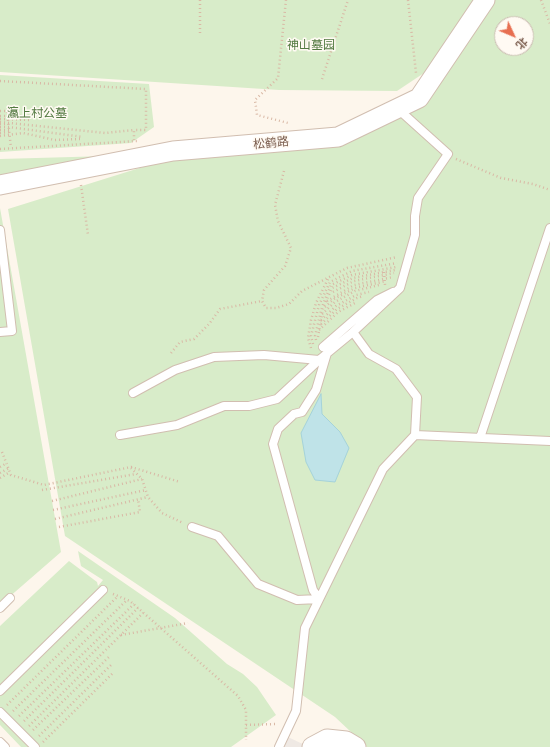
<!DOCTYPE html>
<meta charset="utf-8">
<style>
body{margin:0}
#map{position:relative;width:550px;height:747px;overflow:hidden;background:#fdf6ec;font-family:Lato,"Noto Sans SC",sans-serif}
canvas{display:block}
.north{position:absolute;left:494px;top:16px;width:40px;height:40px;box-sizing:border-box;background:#fffaf3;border:1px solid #cabbb1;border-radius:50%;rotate:134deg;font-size:11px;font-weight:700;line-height:16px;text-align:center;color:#7a5c4d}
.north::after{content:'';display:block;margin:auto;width:14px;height:18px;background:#e76f51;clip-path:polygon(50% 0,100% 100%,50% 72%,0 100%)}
</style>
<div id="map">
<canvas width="550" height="747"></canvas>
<div class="north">北</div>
</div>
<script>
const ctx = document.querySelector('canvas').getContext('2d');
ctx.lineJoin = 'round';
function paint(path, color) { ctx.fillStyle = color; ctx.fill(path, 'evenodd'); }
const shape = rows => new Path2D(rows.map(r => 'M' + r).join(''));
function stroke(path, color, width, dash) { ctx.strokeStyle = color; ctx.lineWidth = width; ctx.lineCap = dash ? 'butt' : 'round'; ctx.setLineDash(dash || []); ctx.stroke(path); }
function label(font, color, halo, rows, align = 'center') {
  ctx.font = font + ' Lato,"Noto Sans SC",sans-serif'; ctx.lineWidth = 3; ctx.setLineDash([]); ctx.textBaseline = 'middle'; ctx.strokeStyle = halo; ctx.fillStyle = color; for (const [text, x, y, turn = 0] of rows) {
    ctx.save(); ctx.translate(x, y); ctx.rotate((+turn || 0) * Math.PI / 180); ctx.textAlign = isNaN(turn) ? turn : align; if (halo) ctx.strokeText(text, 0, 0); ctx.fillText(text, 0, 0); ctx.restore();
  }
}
paint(shape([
 [288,737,309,747,278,747]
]), '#efe9e4');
paint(shape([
 [0,0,478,0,436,65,397,91,279,90,0,72],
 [495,0,550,0,550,747,367,747,335,717,65,536,8,209,162,161,339,142,410,114],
 [502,24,526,24,526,48,502,48],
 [0,75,149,84,154,127,131,143,0,152],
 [108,156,0,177,0,159],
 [0,208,61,552,0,605],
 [78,551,175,618,227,664,243,674,257,687,276,715,231,747,21,747,0,725,0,626,69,561,97,582,98,586,103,580,81,566]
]), '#d8ecc9');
const water = shape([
 [321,394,322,414,340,432,349,448,335,482,315,480,306,462,301,433,321,394]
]);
paint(water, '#bfe3e8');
stroke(water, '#a5d3da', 1);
const service = shape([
 [398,109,448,154,418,198,415,216,415,235,400,288,353,332,369,354,396,369,417,397,415,435],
 [0,230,12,331,0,332],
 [323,347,377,300,393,292],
 [133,393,175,370,214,357,264,355,319,360],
 [120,435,177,425,224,406,249,406,277,399,319,360,353,332],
 [480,438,550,228],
 [192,527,218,536,258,584,297,600,319,599],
 [319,599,313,590,273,444,278,429,294,414,302,412,316,390,327,353],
 [0,608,10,598],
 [0,691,103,590],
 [0,712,35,747],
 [0,742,5,747],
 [279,747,296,711,305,628,383,469,415,435,550,441]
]);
const tertiary = shape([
 [0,185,173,151,338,137,419,98,485,0],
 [312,747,327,739,346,741,356,747]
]);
stroke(service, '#d1beb0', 10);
stroke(tertiary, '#d1beb0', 21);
stroke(shape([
 [286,0,278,78,255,100,257,115,288,123],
 [408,0,416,73],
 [541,0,550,24],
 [200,33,200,0],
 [322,79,348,0],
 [0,81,146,89,146,130,134,130],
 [0,111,7,111,11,148],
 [0,116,31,116],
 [0,119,30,120],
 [0,122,105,133,134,130,134,140],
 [0,124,8,124],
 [0,127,9,127,83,137],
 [0,130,9,130],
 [0,133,9,132],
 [0,136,23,133,55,140,80,139],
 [0,149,137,141],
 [456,159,501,178,533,184,550,190],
 [284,171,275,205,278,221,291,248,285,266,264,290,262,301,266,308,276,308,289,304,302,291,347,268,397,257],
 [81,185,88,235],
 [384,272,385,285],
 [333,292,354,281,394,273],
 [327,301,354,285,393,277],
 [325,307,334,299,355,288,386,281],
 [322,314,335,302,355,291,379,285],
 [321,320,336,306,356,295,369,292],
 [321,324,337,309,357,298,363,296],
 [319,330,338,312,355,303],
 [318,337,323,308,332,288,353,278,395,270],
 [316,340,315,336,322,307,331,285,352,275,396,267],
 [313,344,311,336,319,305,330,282,352,271,397,263],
 [311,348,308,338,311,320,316,303,329,277],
 [171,353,180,342,194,339,209,324,220,309,262,301],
 [2,452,11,475,44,485,131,467,180,482],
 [0,467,7,463],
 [131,468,142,479,148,497,162,513,183,523],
 [0,473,9,468],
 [0,478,10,472],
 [42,490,136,474],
 [52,501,142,479],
 [53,510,146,490],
 [55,519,148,497],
 [59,527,140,512,138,499],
 [113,594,130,601,238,696,246,710,246,740],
 [121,635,188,623],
 [7,705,118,596],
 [13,711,127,600],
 [19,716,134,604],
 [24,721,138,608],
 [246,725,277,724],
 [29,726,143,613],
 [33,730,110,656],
 [39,736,113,663],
 [43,742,113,673]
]), '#d9b8a5', 2.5, [1, 3]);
stroke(service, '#fff', 8);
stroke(tertiary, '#fff', 19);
label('12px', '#537a41', '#fffaf3', [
 ["神山墓园",311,45],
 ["瀛上村公墓",37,113]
]);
label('12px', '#7a5c4d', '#fffaf3', [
 ["松鹤路",271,143,-5]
]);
</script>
